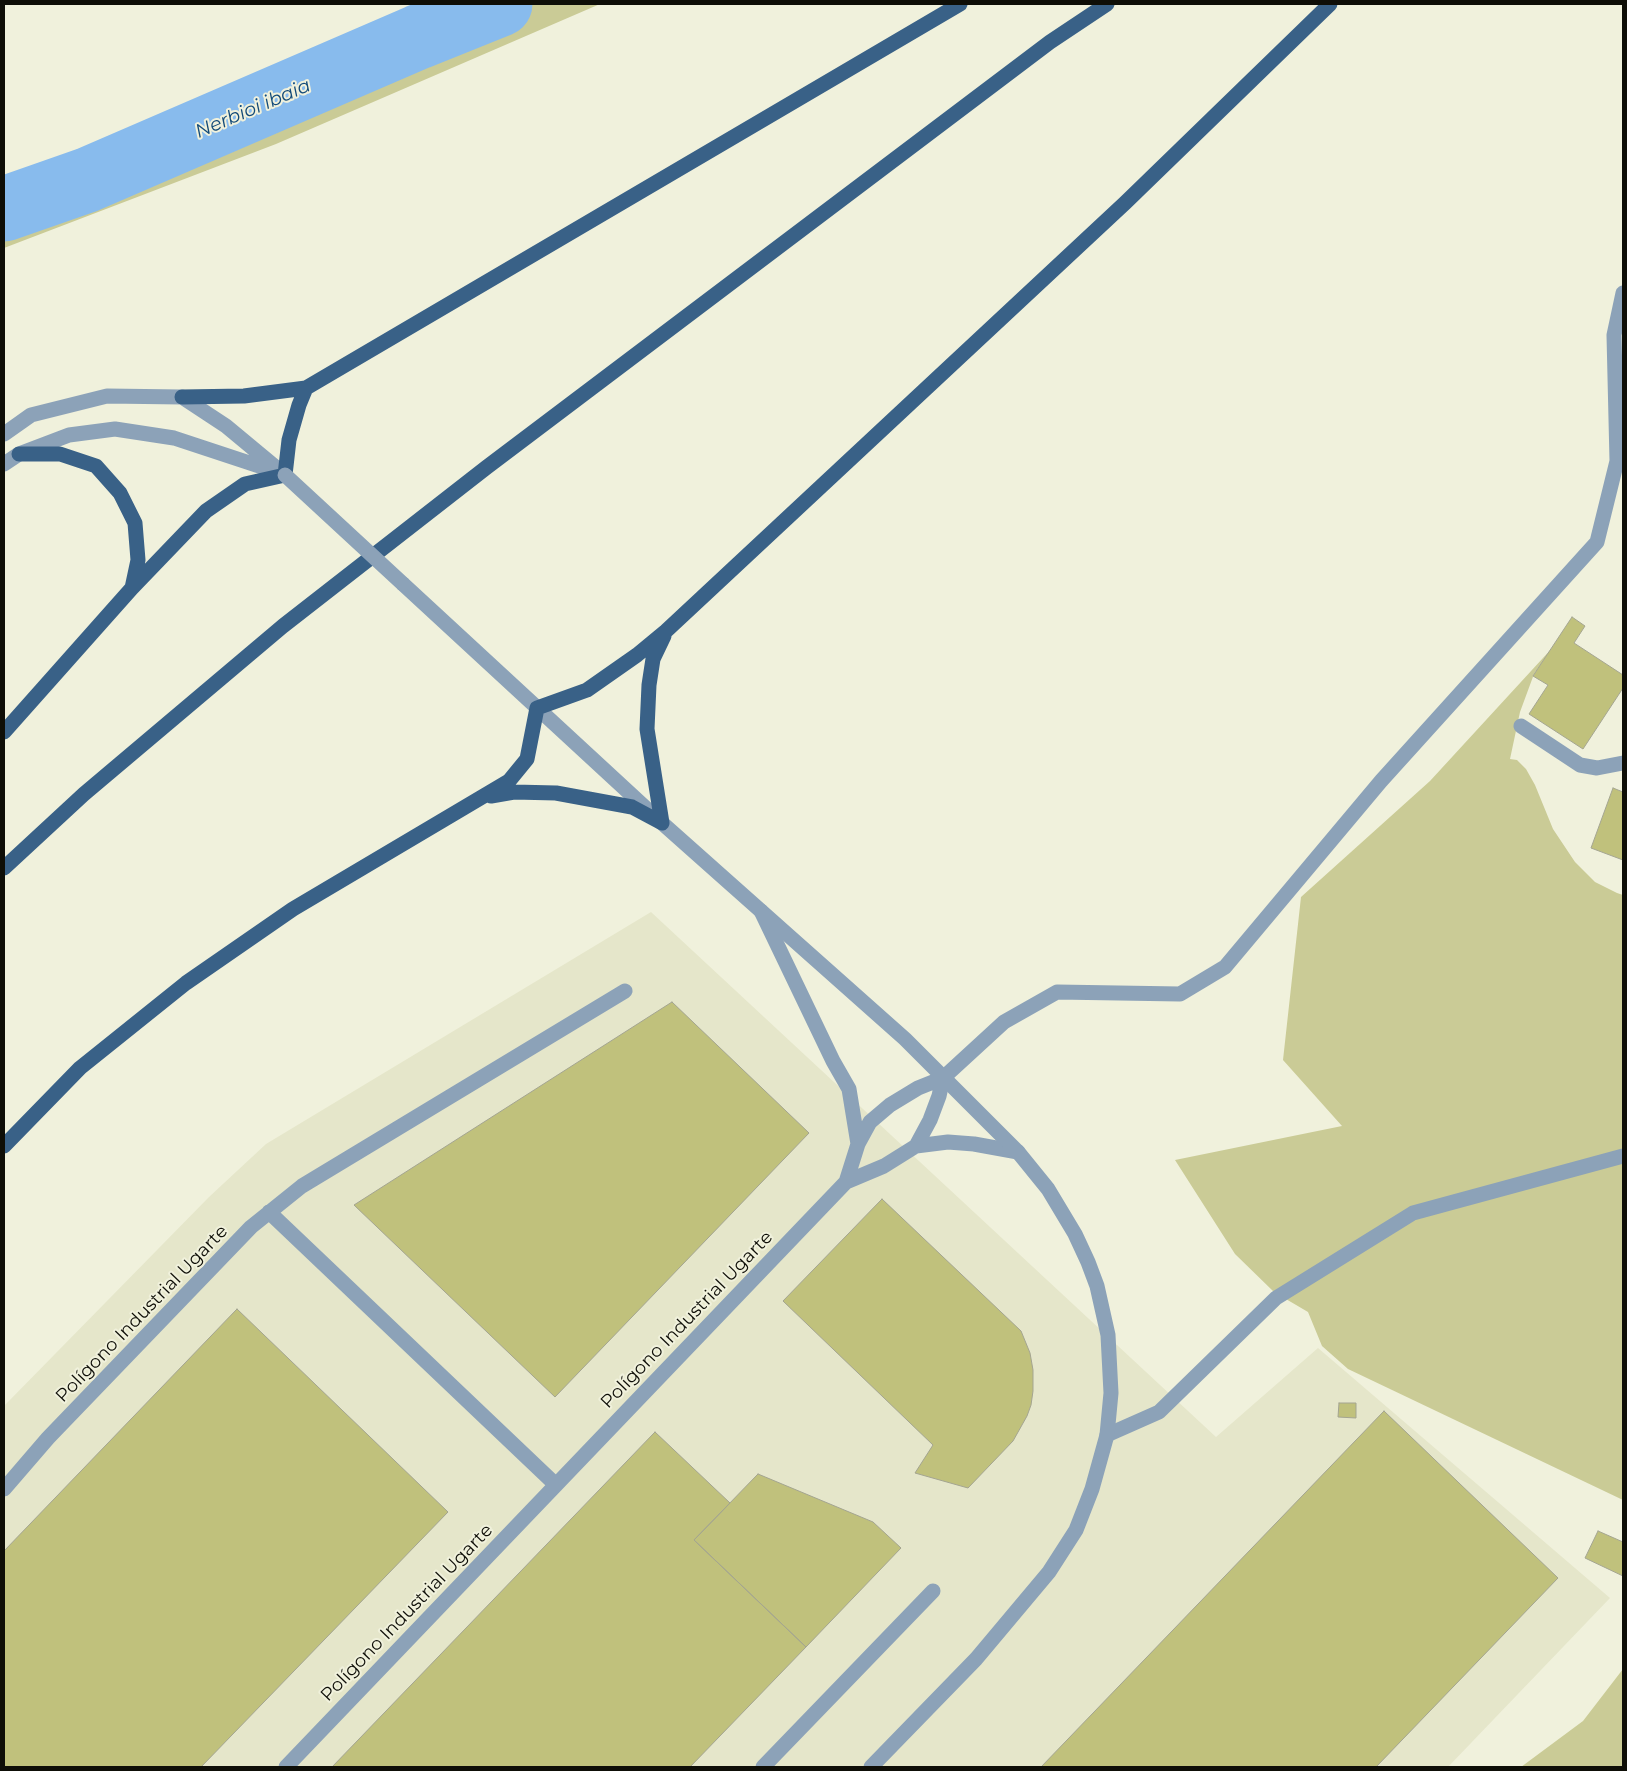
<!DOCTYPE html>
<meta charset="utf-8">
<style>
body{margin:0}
#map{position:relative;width:1627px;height:1771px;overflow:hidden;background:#f0f1dc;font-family:Montserrat,sans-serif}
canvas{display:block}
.frame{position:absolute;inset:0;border:5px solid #0e0e07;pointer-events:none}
</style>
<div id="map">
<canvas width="1627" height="1771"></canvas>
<div class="frame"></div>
</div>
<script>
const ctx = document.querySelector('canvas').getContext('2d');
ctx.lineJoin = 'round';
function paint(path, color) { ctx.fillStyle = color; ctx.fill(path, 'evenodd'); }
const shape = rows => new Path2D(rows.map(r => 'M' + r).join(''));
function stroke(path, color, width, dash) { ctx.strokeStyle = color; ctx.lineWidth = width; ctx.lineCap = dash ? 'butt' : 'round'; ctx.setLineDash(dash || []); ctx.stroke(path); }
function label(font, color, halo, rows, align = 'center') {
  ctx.font = font + ' Montserrat,sans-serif'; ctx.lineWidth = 4; ctx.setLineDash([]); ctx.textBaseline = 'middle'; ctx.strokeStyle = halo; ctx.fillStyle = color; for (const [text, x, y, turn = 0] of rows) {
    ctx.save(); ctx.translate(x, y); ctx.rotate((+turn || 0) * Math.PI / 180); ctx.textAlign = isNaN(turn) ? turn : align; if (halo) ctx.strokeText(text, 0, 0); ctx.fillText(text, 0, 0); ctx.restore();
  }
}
paint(shape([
 [651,912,1216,1437,1318,1348,1610,1598,1448,1767,4,1767,4,1406,209,1197,266,1144]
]), '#e5e6ca');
paint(shape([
 [456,4,600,4,276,144,4,248,4,195,79,169],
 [1554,646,1534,674,1520,712,1510,759,1517,760,1526,769,1535,785,1553,829,1575,862,1595,882,1617,893,1623,895,1623,1500,1348,1369,1322,1346,1308,1312,1274,1292,1235,1254,1175,1160,1342,1126,1283,1060,1301,897,1430,781],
 [1623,1669,1623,1767,1521,1767,1583,1721]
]), '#cacb96');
stroke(shape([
 [4,209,87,180,418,37,500,4]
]), '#88bbed', 65);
const building = shape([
 [1572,617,1585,626,1574,643,1623,675,1623,688,1583,749,1529,714,1548,685,1533,676,1572,617],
 [1613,788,1623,792,1623,860,1591,848,1613,788],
 [672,1002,809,1133,555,1397,354,1205,672,1002],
 [882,1199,1021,1331,1030,1353,1033,1370,1033,1391,1031,1405,1027,1416,1013,1441,968,1488,915,1473,933,1445,783,1301,882,1199],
 [237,1309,448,1512,201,1767,4,1767,4,1551,237,1309],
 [1339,1403,1356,1403,1356,1418,1338,1417,1339,1403],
 [1384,1411,1558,1578,1376,1767,1041,1767,1384,1411],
 [655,1432,730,1503,694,1540,806,1647,690,1767,332,1767,655,1432],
 [758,1474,873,1522,901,1548,806,1647,694,1540,758,1474],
 [1598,1531,1623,1542,1623,1576,1585,1558,1598,1531]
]);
paint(building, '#c0c17c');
stroke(building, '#a4a591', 1);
stroke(shape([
 [761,911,833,1061,849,1089,858,1144],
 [916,1146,930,1120,939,1096,943,1078],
 [846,1182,858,1144,870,1122,890,1105,918,1088,943,1078,1004,1022,1057,992,1180,994,1225,967,1381,781,1597,542,1617,461,1614,335,1623,293],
 [269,1212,556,1485],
 [4,1489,48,1438,251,1227,302,1186,625,991],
 [286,1767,846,1182,884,1166,916,1146,948,1142,974,1144,1018,1152],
 [763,1767,933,1591]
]), '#8ca2b8', 15);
stroke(shape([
 [4,434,31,415,107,396,182,397,226,426,285,475],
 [4,464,19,454,69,435,115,429,174,438,277,472],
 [1521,726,1580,765,1597,768,1623,763],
 [1107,1435,1159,1412,1276,1298,1413,1213,1623,1156]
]), '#8ca2b8', 15);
stroke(shape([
 [403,584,662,823,905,1039,1018,1152,1048,1189,1075,1234,1088,1262,1097,1286,1108,1335,1111,1393,1107,1435,1092,1489,1076,1530,1049,1572,976,1659,871,1767]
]), '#8ca2b8', 15);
stroke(shape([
 [182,397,244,396,306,388,960,4],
 [19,454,60,454,96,466,120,493,135,523,138,560,132,588],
 [4,732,132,588,206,511,245,484,285,475,289,440,299,405,306,388],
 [491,796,514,792,556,793,632,807,662,823],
 [662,823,647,729,649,685,653,659,664,636],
 [4,868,84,794,283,626,487,467,1050,42,1107,4],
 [4,1146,80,1068,186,983,293,909,509,781,527,759,537,708,587,690,637,655,666,631,1125,203,1330,4]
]), '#396187', 15);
stroke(shape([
 [285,475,403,584]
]), '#8ca2b8', 15);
label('18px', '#0e0e07', '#f0f1dc', [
 ["Polígono Industrial Ugarte",142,1314,-46],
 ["Polígono Industrial Ugarte",687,1320,-46],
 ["Polígono Industrial Ugarte",407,1613,-46]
]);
label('italic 19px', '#124a78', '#f0f1dc', [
 ["Nerbioi ibaia",253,109,-23]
]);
</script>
